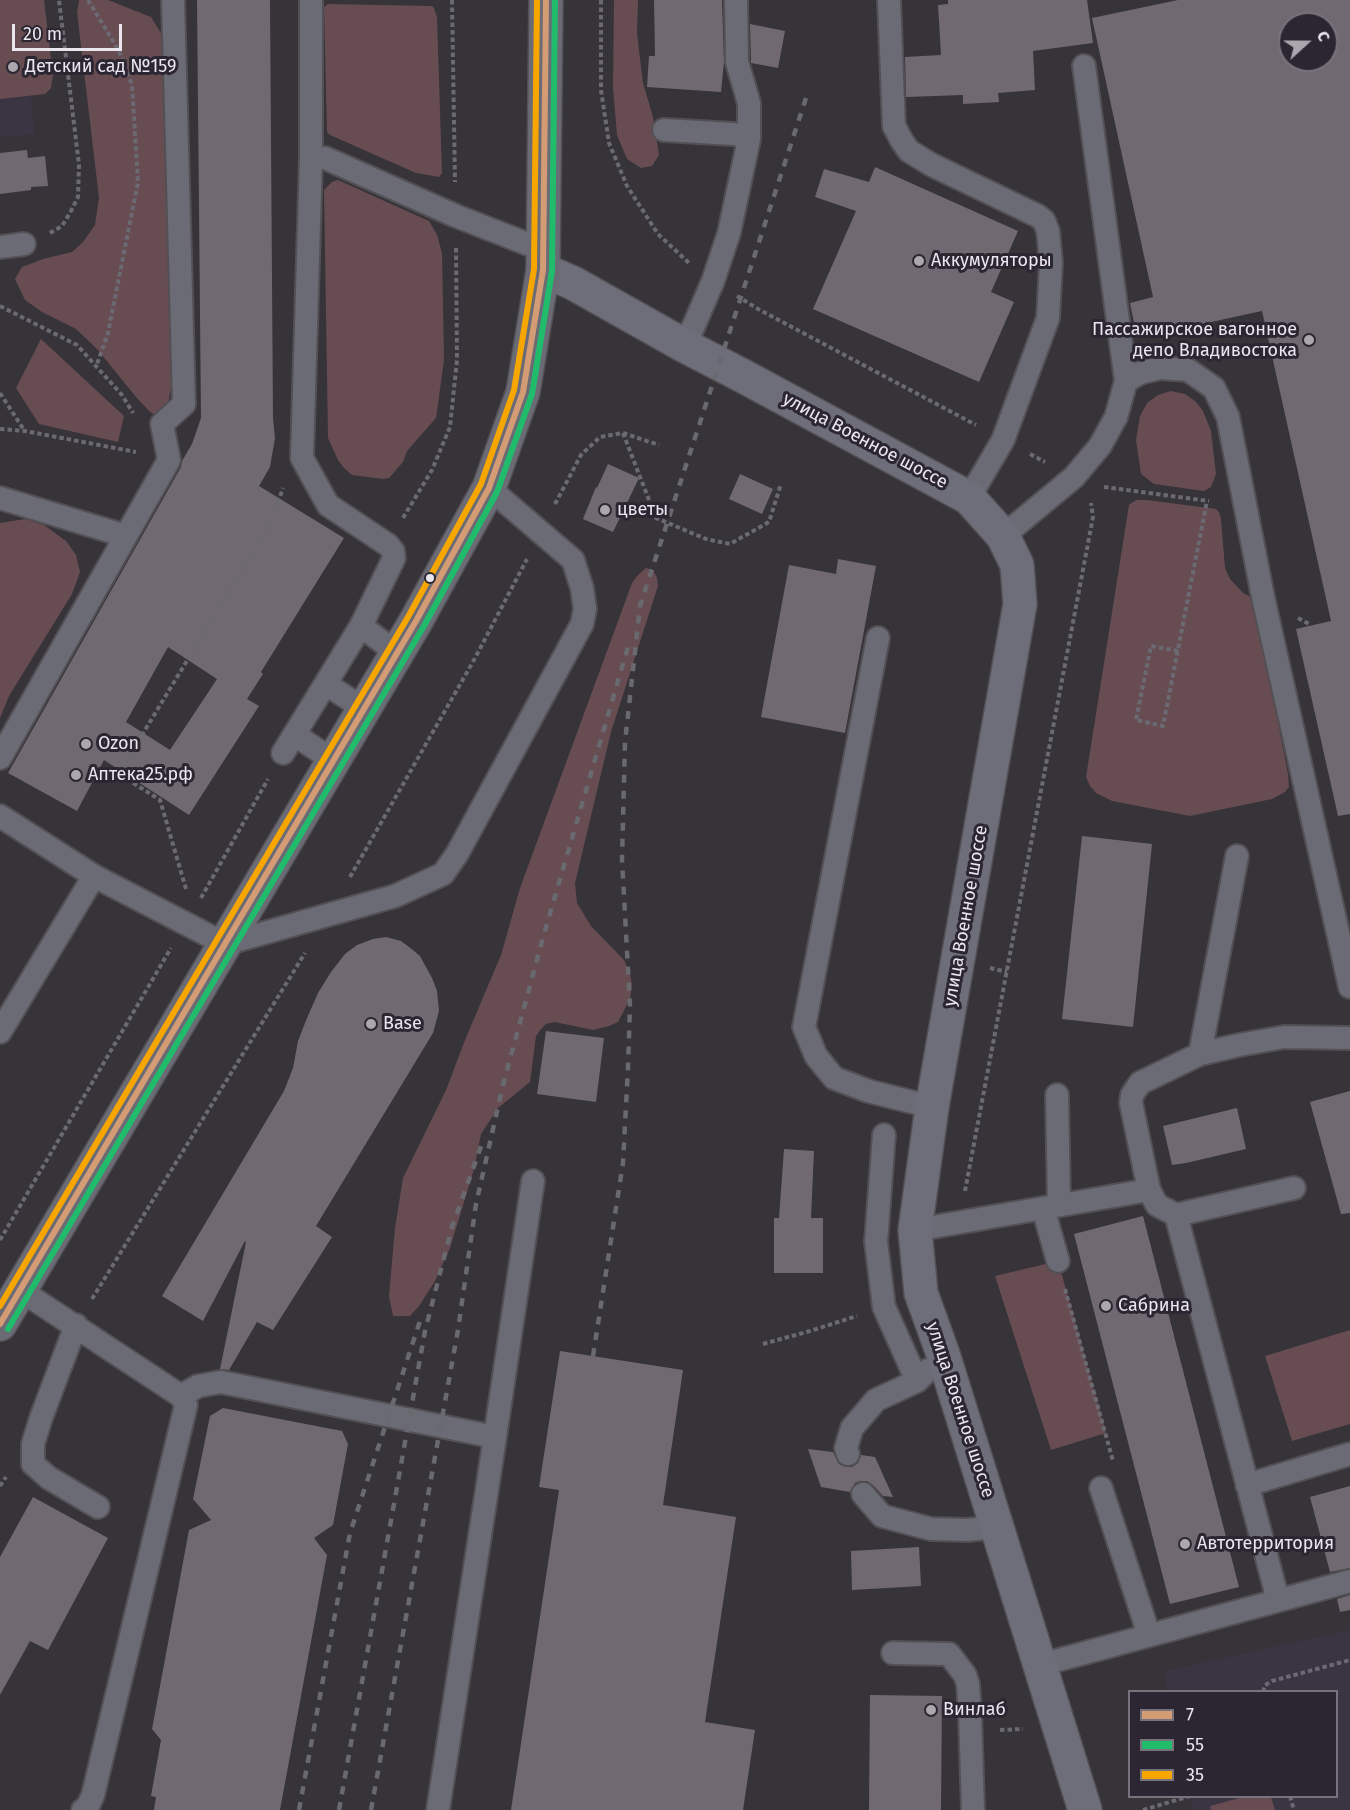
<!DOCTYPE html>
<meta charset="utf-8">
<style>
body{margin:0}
#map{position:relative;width:1350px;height:1810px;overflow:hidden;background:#363339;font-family:"Fira Sans",sans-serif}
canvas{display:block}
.legend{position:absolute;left:1128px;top:1690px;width:210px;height:108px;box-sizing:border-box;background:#2b2631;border:2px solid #77737d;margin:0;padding:8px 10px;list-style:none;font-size:18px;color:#e9e6ee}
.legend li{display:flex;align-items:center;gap:12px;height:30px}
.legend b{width:30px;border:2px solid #77737d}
.north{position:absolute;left:1278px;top:12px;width:60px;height:60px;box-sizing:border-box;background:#2b2631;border:2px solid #77737d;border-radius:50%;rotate:69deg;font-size:16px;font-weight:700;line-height:24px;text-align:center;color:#e9e6ee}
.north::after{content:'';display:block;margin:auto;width:21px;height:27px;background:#aaa7af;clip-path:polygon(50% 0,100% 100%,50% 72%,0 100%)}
.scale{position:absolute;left:12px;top:24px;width:110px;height:27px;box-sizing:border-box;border:3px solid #e9e6ee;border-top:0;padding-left:8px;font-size:18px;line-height:21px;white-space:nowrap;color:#e9e6ee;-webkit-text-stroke:4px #2b2631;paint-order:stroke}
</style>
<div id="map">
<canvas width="1350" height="1810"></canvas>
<ul class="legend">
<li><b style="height:8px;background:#d39c74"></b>7</li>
<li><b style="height:8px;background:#20bc6c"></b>55</li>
<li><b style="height:8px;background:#f7a600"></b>35</li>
</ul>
<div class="north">С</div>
<div class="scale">20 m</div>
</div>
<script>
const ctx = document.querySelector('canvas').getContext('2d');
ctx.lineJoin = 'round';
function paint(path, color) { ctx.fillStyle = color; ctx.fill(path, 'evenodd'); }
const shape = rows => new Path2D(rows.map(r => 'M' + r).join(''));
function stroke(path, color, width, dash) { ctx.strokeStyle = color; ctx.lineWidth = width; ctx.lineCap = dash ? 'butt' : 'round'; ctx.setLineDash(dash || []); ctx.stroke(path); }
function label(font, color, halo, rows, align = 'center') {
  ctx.font = font + ' "Fira Sans",sans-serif'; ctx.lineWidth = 6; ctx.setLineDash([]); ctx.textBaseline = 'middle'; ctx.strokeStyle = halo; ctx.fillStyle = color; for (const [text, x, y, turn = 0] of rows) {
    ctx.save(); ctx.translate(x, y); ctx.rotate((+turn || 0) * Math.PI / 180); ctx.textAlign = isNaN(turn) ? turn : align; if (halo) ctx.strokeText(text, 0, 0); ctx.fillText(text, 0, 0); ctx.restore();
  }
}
paint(shape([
 [0,0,19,0,35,134,0,137],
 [1350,1630,1350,1810,1195,1810,1189,1797,1336,1796,1336,1692,1168,1691,1164,1671]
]), '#3b3443');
paint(shape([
 [0,0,44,0,53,75,51,88,45,94,0,99],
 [79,0,108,0,151,17,164,38,172,382,168,404,161,413,155,415,149,411,136,397,97,349,76,329,42,312,25,300,15,279,22,267,43,259,72,252,83,242,95,225,99,198,77,12],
 [614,0,638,0,637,33,640,59,643,83,653,117,659,155,652,166,641,168,627,159,617,135,613,87],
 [328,4,432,6,434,8,437,17,442,173,439,177,416,173,330,135,327,132,324,7],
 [338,180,429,221,437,235,442,253,444,360,436,418,407,451,403,462,389,478,383,479,352,475,344,468,338,460,328,438,324,190,332,182],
 [41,339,124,416,118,442,39,424,16,388],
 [1171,391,1185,394,1196,402,1203,411,1211,431,1216,474,1211,487,1204,491,1154,484,1141,474,1136,440,1140,416,1147,403,1158,395],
 [1136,500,1147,500,1216,509,1219,512,1221,519,1225,568,1230,579,1243,593,1249,596,1256,608,1288,774,1289,787,1285,792,1272,799,1190,816,1112,801,1096,793,1090,786,1086,777,1129,505],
 [25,519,44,525,66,541,76,555,80,572,72,594,9,696,0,718,0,523],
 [646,568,653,570,657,578,658,586,611,732,575,883,577,903,591,926,624,960,630,974,632,985,630,999,618,1022,609,1026,593,1030,555,1022,546,1024,541,1029,536,1036,530,1082,498,1108,481,1134,474,1169,450,1248,435,1281,419,1306,410,1316,393,1316,389,1296,395,1228,403,1178,446,1090,465,1040,501,955,520,888,632,583,637,576],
 [1058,1261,1106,1433,1051,1450,995,1276],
 [1350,1330,1350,1424,1292,1441,1265,1356],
 [1243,1797,1271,1797,1275,1810,1211,1810,1210,1806]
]), '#674d52');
paint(shape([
 [197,0,270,0,273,418,275,438,270,467,259,486,344,538,261,672,263,674,247,699,259,706,189,815,104,760,77,811,8,773,181,467,182,461,192,444,201,418],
 [168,647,217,679,170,750,126,722],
 [654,0,722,0,724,62,721,92,647,87,649,56,655,56],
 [948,0,1087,0,1093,43,1033,51,1035,90,998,93,999,102,963,104,963,95,906,97,905,57,941,55,938,5,948,4],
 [1178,0,1350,0,1350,814,1338,816,1296,629,1331,621,1262,311,1137,338,1130,303,1153,297,1092,18],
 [1290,24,1326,24,1326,60,1290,60],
 [750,24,785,31,778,68,751,63],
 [27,150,28,158,45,156,48,186,31,187,31,190,0,194,0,153],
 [875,167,1018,231,991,292,1014,302,979,382,813,309,856,211,815,197,824,169,869,182],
 [608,464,639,478,613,532,583,519,596,487,597,488],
 [740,474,773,489,762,514,729,499],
 [838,559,876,566,845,733,761,717,789,565,836,574],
 [1082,836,1152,844,1133,1027,1062,1019],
 [386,937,401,941,413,950,420,956,432,978,437,991,439,1011,433,1033,316,1226,332,1237,273,1330,257,1322,229,1370,220,1369,246,1242,245,1241,203,1321,162,1296,284,1091,293,1068,298,1041,307,1018,318,993,331,972,345,954,357,945,373,939],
 [546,1031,604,1038,596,1102,537,1094],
 [1350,1091,1350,1213,1341,1214,1310,1102],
 [1237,1108,1246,1149,1186,1163,1172,1165,1163,1126],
 [784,1149,814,1151,811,1218,823,1218,823,1273,774,1273,774,1218,779,1218],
 [1143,1216,1239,1587,1170,1604,1074,1234],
 [560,1351,683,1370,663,1505,736,1517,705,1722,755,1730,743,1810,511,1810,559,1490,539,1487],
 [223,1408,342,1431,348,1444,333,1525,314,1538,327,1555,280,1810,154,1810,156,1797,151,1796,161,1740,152,1729,189,1530,211,1520,193,1499,210,1416],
 [808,1449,833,1452,839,1464,846,1467,852,1467,858,1463,861,1455,875,1457,893,1497,883,1496,873,1485,867,1481,860,1481,855,1483,850,1492,821,1487],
 [1350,1486,1350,1568,1330,1572,1310,1497],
 [33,1497,108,1538,48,1650,30,1641,0,1695,0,1557],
 [919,1547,921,1586,852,1590,851,1551],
 [1350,1595,1350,1610,1340,1612,1337,1599],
 [870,1695,942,1696,941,1810,869,1810]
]), '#716971');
const lane = shape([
 [311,0,311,158,325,158,456,216,543,250],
 [889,0,894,126,902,141,909,151,932,165,1038,216,1044,221,1048,231,1051,262,1048,318,1003,440,969,498],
 [664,130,734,134,745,136,749,139],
 [0,247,24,244],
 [685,346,713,281,729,233,749,139,749,103,737,62,736,0],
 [1126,381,1140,373,1160,368,1188,370,1214,388,1228,417,1263,597,1350,987],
 [0,498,126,536],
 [1003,536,1074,477,1100,446,1116,417,1126,381,1084,66],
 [361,626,397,653],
 [878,638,804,1027,816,1056,834,1078,868,1091,932,1107],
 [326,684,364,709],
 [295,735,334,761],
 [283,753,361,626,394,558,393,551,388,545,328,505,302,458,311,158],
 [0,758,169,460,162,424,184,404,173,0],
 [0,816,94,876,225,944,395,896,443,874,457,854,582,624,585,609,582,588,573,560,489,488],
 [0,1032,94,876],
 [1200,1054,1237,856],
 [1057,1095,1059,1205],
 [884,1135,876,1242,884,1307,917,1381],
 [1149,1190,1131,1103,1132,1095,1140,1083,1200,1054,1239,1045,1284,1037,1350,1038],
 [1043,1208,1058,1261],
 [1176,1215,1278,1600],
 [915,1230,1149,1190,1157,1205,1176,1215,1294,1188],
 [20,1290,181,1396,186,1405,93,1795,88,1806,83,1810],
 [76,1325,41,1418,33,1444,33,1464,49,1478,98,1507],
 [181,1396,198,1386,221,1382,495,1437,438,1810],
 [495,1437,533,1181],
 [848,1454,846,1448,852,1428,876,1400,917,1381,928,1370],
 [1247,1485,1350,1454],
 [1101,1488,1149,1635],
 [863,1494,882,1516,931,1529,967,1530,997,1527],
 [893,1653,949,1654,965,1675,968,1684,970,1713,973,1810],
 [1040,1665,1350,1581]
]);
const secondary = shape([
 [543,270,573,283,685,346,743,376,969,498,1003,536,1017,565,1020,604,932,1107,915,1230,921,1293,943,1354,1085,1810]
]);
const primary = shape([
 [0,1324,416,621,489,488,523,392,543,270,546,0]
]);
stroke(lane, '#535055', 26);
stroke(secondary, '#535055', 36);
stroke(primary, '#535055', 36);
stroke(shape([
 [88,0,119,51,132,85,138,182,108,333,96,367],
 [452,0,455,182],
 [601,0,601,90,609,143,627,186,658,234,689,263],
 [50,233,62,226,71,211,78,197,79,165,59,0],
 [737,296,758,309,976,425],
 [0,306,77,345,122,395,133,413],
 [0,393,24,430],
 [0,429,25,431,136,452],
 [623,433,659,445],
 [1030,454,1045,462],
 [1104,487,1209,501],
 [555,504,581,455,600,437,623,433,656,518,706,539,730,544,769,522,781,484],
 [403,518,432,470,450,427,457,360,456,247],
 [1298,618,1311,625],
 [1178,651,1151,646,1136,720,1163,726,1207,501],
 [350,877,474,660,527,559],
 [186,889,160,800,127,779,125,763,271,522,283,488],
 [201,898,268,779],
 [990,968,1007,972],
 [965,1191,1093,517,1091,503],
 [0,1240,171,948],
 [1065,1289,1113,1461],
 [92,1299,305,953],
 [763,1344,810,1331,857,1316],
 [0,1486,6,1477],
 [1263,1692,1265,1685,1272,1681,1350,1660],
 [1000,1730,1023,1729],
 [1290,1796,1294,1810],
 [1143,1810,1190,1796]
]), '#6b6a73', 4, [4.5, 3]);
stroke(lane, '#6a6b75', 22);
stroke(secondary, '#6d6e79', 33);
stroke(primary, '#6b6b75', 33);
stroke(shape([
 [593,1356,623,1163,628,1068,630,1006,622,860,625,742,640,606,808,92],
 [299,1810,350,1533,422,1315],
 [339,1810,425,1331,452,1227,483,1141],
 [371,1810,458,1330,476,1204,503,1085,544,934,630,640]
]), '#696970', 4.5, [8, 8]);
stroke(shape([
 [0,1324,416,621,489,488,523,392,543,270,546,0]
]), '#d39c74', 6);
stroke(shape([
 [8,1329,424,626,497,492,532,394,552,271,555,0]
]), '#20bc6c', 6);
stroke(shape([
 [0,1306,408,617,481,484,514,390,534,269,537,0]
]), '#f7a600', 6);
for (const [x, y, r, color] of [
 [13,67,6,"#aaa7af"],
 [919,261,6,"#aaa7af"],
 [1309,340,6,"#aaa7af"],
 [605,510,6,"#aaa7af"],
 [430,578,5,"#e9e6ee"],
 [86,744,6,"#aaa7af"],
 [76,775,6,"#aaa7af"],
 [371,1024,6,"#aaa7af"],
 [1106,1306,6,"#aaa7af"],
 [1185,1544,6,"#aaa7af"],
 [931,1710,6,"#aaa7af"]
]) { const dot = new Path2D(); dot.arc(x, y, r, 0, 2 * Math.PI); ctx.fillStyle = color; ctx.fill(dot); stroke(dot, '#2b2631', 2); }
label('18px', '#e9e6ee', '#2b2631', [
 ["Детский сад №159",25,67],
 ["Аккумуляторы",931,261],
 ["Пассажирское вагонное",1297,330,"right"],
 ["депо Владивостока",1297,351,"right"],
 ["цветы",617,510],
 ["Ozon",98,744],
 ["Аптека25.рф",88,775],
 ["Base",383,1024],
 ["Сабрина",1118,1306],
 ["Автотерритория",1197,1544],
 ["Винлаб",943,1710]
], 'left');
label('18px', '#e9e6ee', '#2b2631', [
 ["улица Военное шоссе",865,441,28],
 ["улица Военное шоссе",966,916,-80],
 ["улица Военное шоссе",960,1410,72]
]);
</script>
